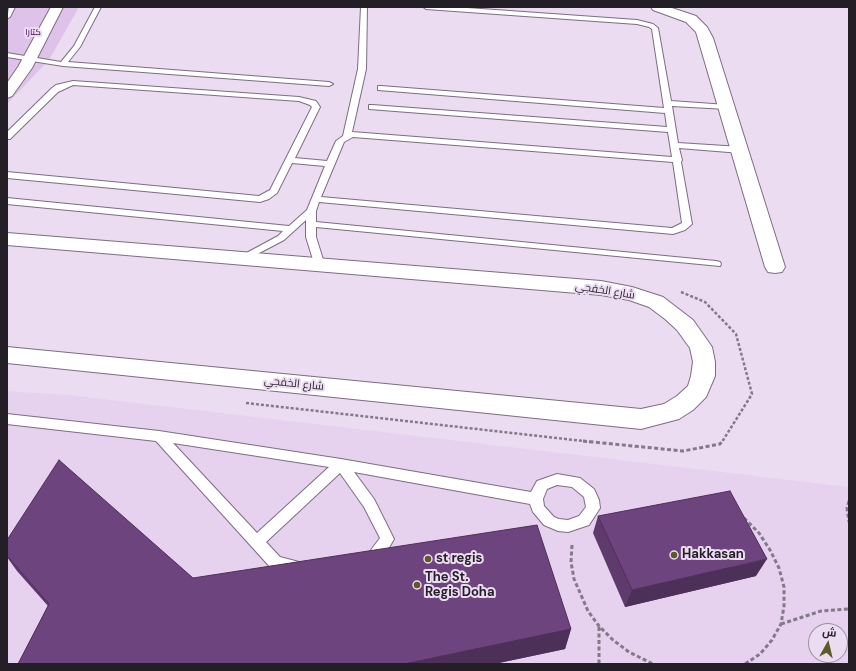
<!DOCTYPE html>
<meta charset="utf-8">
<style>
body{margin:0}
#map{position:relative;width:856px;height:671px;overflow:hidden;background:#ecdcf2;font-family:"DM Sans",Cairo,sans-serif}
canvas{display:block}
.frame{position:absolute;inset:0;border:8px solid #241e26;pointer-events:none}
.north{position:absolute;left:808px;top:623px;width:40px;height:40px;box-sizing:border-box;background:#ecdcf2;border:1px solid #9c90a0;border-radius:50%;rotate:8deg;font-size:11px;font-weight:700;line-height:16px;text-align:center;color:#241e26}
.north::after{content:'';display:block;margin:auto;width:14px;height:18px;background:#5d5a27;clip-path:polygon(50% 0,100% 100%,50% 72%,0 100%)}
</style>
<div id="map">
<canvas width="856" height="671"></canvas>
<div class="frame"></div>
<div class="north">ش</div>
</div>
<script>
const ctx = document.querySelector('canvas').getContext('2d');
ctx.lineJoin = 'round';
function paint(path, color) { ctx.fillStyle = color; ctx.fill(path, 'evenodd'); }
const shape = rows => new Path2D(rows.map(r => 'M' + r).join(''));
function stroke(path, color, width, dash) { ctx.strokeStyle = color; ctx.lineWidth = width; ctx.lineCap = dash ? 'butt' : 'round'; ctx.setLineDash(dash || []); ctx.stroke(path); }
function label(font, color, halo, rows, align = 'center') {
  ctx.font = font + ' "DM Sans",Cairo,sans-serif'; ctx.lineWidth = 4; ctx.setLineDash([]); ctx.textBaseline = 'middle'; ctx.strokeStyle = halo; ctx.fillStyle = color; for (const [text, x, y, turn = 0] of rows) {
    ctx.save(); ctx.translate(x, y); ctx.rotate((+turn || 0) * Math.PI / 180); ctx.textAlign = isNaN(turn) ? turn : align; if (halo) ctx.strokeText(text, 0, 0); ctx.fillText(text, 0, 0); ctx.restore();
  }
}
paint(shape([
 [7,391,69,395,849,487,849,664,7,664],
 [816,631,840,631,840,655,816,655]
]), '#e6d1ee');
paint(shape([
 [7,7,79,7,49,60,7,104]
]), '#dfc2ea');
const service = shape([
 [9,7,15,7,10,17,7,19,9,7],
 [95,7,101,7,80,47,68,62,329,82,333,84,329,86,63,66,7,57,7,53,61,62,74,46,95,7],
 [361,7,367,7,366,69,352,132,672,157,668,132,369,109,369,105,372,105,667,127,665,113,378,90,378,86,381,86,664,108,652,29,649,27,637,24,426,9,423,7,453,7,637,20,653,24,658,28,671,101,727,105,731,107,727,109,672,106,678,143,741,147,745,150,741,153,679,148,682,160,681,162,692,224,685,230,673,234,319,202,316,211,316,222,716,261,720,262,721,264,720,266,316,227,316,237,325,266,320,269,315,266,306,237,306,220,284,240,244,261,239,258,241,256,278,236,283,231,7,204,7,198,289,226,307,210,325,166,292,163,277,193,269,199,260,202,7,178,7,172,259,196,270,190,312,107,310,105,299,101,73,85,58,92,10,139,7,139,7,132,52,88,56,85,73,81,299,97,316,101,320,107,295,158,327,161,336,141,343,136,358,69,361,7],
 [353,137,673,162,682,223,672,228,321,197,344,142,353,137],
 [7,414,159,431,341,459,531,492,537,481,557,474,580,478,594,489,599,500,600,508,589,525,568,532,558,531,544,525,533,512,530,504,354,472,374,499,394,539,380,563,372,564,367,563,365,558,380,538,364,507,340,473,266,542,280,557,299,562,301,567,299,572,294,574,271,568,156,441,7,424,7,414],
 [173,443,329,467,257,533,173,443],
 [557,485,572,487,584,497,586,507,579,516,568,520,559,519,554,517,544,506,543,499,547,489,557,485]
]);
const minor = shape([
 [51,7,63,7,32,68,12,96,7,98,7,83,18,67,51,7],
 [651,7,669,7,696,16,707,27,713,38,785,267,782,272,775,273,768,272,765,267,696,32,686,22,653,10,651,7]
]);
const trunk = shape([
 [7,233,601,281,632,287,663,297,693,320,712,347,715,362,715,376,706,397,693,410,679,419,641,429,7,363,7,347,641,409,664,404,677,396,688,386,691,376,693,362,690,348,677,330,665,319,649,307,629,300,601,295,7,245,7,233]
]);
stroke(service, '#7c6e82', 2);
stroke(minor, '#7c6e82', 2);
stroke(trunk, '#7c6e82', 2);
stroke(shape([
 [681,292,705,302,736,334,752,394,722,442],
 [246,403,592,442]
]), '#847988', 2.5, [3, 2]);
stroke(shape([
 [583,441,683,451,720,444,722,441],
 [849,501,847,508,849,522],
 [744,518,759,533,770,550,779,568,784,587,784,606,781,624,772,640,760,654,745,664],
 [572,545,571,562,574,579,588,611,599,626,613,640,629,652,653,664],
 [781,624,821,611,849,609],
 [599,627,599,664]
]), '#847988', 3, [4, 2.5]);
paint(service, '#fff');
paint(minor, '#fff');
paint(trunk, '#fff');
paint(shape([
 [598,516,756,576,625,607,593,533],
 [7,540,193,578,571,629,565,649,494,664,18,664,48,606,17,571,7,557]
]), '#5f3a6c');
paint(shape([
 [767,559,756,576,625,607,632,590],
 [571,629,565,649,494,664,404,664]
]), '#4d3058');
const building = shape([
 [59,460,193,578,537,525,571,629,404,664,18,664,49,604,7,556,7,540,59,460],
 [730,491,767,559,632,590,598,516,730,491]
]);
paint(building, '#6e447e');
stroke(building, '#4d3058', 1);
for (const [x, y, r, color] of [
 [674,555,4,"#5d5a27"],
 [428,559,4,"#5d5a27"],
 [417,585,4,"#5d5a27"]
]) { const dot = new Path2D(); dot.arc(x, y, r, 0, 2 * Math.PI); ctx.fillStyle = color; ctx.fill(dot); stroke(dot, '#ecdcf2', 1.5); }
label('9px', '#470a59', '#ecdcf2', [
 ["كتارا",33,33]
]);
label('11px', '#241e26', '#ecdcf2', [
 ["شارع الخفجي",605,291,9],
 ["شارع الخفجي",294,384,6]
]);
label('bold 13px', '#241e26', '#ecdcf2', [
 ["Hakkasan",682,555],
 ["st regis",436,559],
 ["The St.",425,578],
 ["Regis Doha",425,593]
], 'left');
</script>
